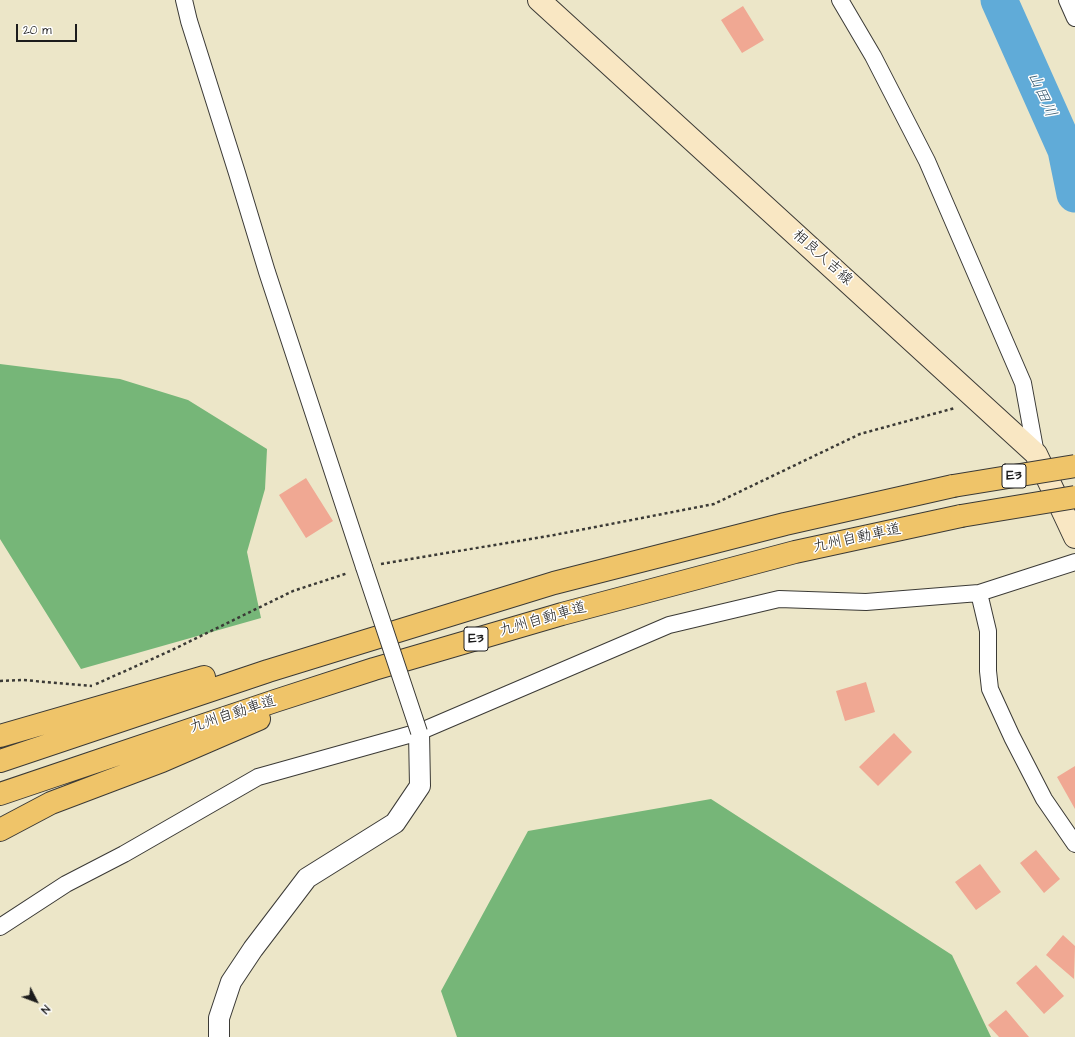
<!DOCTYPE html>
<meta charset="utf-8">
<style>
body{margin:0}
#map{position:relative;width:1075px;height:1037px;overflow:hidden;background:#ece6c8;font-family:"Architects Daughter",sans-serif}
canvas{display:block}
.north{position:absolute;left:16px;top:981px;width:40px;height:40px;-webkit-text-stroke:3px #fff;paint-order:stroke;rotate:132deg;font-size:11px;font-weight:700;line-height:16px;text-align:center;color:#1c1c1c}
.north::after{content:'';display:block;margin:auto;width:14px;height:18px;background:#1c1c1c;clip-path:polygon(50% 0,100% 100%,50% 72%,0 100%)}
.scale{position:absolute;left:16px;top:24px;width:61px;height:18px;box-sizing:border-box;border:2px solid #1c1c1c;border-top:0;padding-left:5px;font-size:12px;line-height:14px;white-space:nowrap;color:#1c1c1c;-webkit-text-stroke:3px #fff;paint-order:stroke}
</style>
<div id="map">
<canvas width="1075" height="1037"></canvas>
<div class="north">N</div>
<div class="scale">20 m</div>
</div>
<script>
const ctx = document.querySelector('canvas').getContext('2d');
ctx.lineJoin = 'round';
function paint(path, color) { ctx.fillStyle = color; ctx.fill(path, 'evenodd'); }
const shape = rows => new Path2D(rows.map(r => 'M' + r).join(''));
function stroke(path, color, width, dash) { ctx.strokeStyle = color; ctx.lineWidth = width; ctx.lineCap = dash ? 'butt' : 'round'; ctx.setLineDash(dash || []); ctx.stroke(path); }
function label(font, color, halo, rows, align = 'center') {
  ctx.font = font + ' "Architects Daughter","Klee One",sans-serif'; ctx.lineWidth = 3; ctx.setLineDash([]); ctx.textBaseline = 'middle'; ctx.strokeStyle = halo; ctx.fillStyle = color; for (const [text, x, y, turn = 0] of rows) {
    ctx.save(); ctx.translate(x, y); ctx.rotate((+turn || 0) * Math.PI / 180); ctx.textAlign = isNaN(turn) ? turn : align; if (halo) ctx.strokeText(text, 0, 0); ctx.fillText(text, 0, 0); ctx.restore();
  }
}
paint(shape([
 [0,364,120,379,188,400,267,449,265,489,247,552,261,618,81,669,0,539],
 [711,799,952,955,991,1037,457,1037,441,991,528,831]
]), '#76b678');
stroke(shape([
 [999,0,1066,150,1075,194]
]), '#60abd8', 37);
paint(shape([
 [743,6,764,40,742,53,721,20],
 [306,478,333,521,306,538,279,495],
 [866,682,875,712,845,721,836,691],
 [894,733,912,752,878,786,859,767],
 [1075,766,1075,809,1057,777],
 [1036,850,1060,879,1044,893,1020,863],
 [980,864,1001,892,976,910,955,882],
 [1063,935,1075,946,1074,979,1046,955],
 [1036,965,1064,996,1044,1014,1016,983],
 [1006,1010,1029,1037,999,1037,988,1025]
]), '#f0a893');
const minor = shape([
 [184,0,189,21,237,173,267,272,364,567],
 [840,0,873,56,927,161,1023,383,1036,454],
 [1067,0,1075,18],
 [979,593,988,631,988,671,990,689,1012,737,1044,799,1075,844],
 [0,927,66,884,124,854,258,777,419,732,669,625,779,599,866,602,979,593,1075,562]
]);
const tertiary = shape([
 [219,1037,219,1018,231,982,253,949,307,878,395,823,420,786,419,732]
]);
const secondary = shape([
 [539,0,1036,454,1075,537]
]);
const motorway = shape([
 [0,736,204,677],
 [0,761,268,671,554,583,785,524,953,486],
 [0,794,275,701,374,669,562,614,795,552,961,516],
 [0,830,51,803,162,761,259,719]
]);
stroke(minor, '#3b3a36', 18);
stroke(tertiary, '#3b3a36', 22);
stroke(secondary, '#3b3a36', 24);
stroke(motorway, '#3b3a36', 24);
stroke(shape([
 [381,564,554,535,714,504,860,434,955,408],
 [0,681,23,680,92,686],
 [96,684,170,651,293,591,348,573]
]), '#3b3a36', 2.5, [3, 3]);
stroke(minor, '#fff', 16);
stroke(tertiary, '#fff', 20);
stroke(secondary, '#f9e7c3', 22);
stroke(motorway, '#efc469', 22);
const minorBridge = shape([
 [364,567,419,732]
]);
const motorwayBridge = shape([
 [953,486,1075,466],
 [961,516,1075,497]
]);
stroke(minorBridge, '#3b3a36', 18, []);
stroke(motorwayBridge, '#3b3a36', 24, []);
stroke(minorBridge, '#fff', 16);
stroke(motorwayBridge, '#efc469', 22);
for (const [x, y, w] of [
 [1014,476,24],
 [476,639,24]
]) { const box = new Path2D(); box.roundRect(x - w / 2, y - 12, w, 24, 3); ctx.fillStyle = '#fff'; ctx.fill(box); stroke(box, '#1c1c1c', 1); }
label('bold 14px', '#1c1c1c', null, [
 ["E3",1014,476],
 ["E3",476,639]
]);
label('15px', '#1c1c1c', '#fff', [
 ["相良人吉線",822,258,42],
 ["九州自動車道",857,539,-12],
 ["九州自動車道",543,620,-16],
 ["九州自動車道",233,715,-18]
]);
label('italic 16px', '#3b5c71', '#fff', [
 ["山田川",1041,95,66]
]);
</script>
